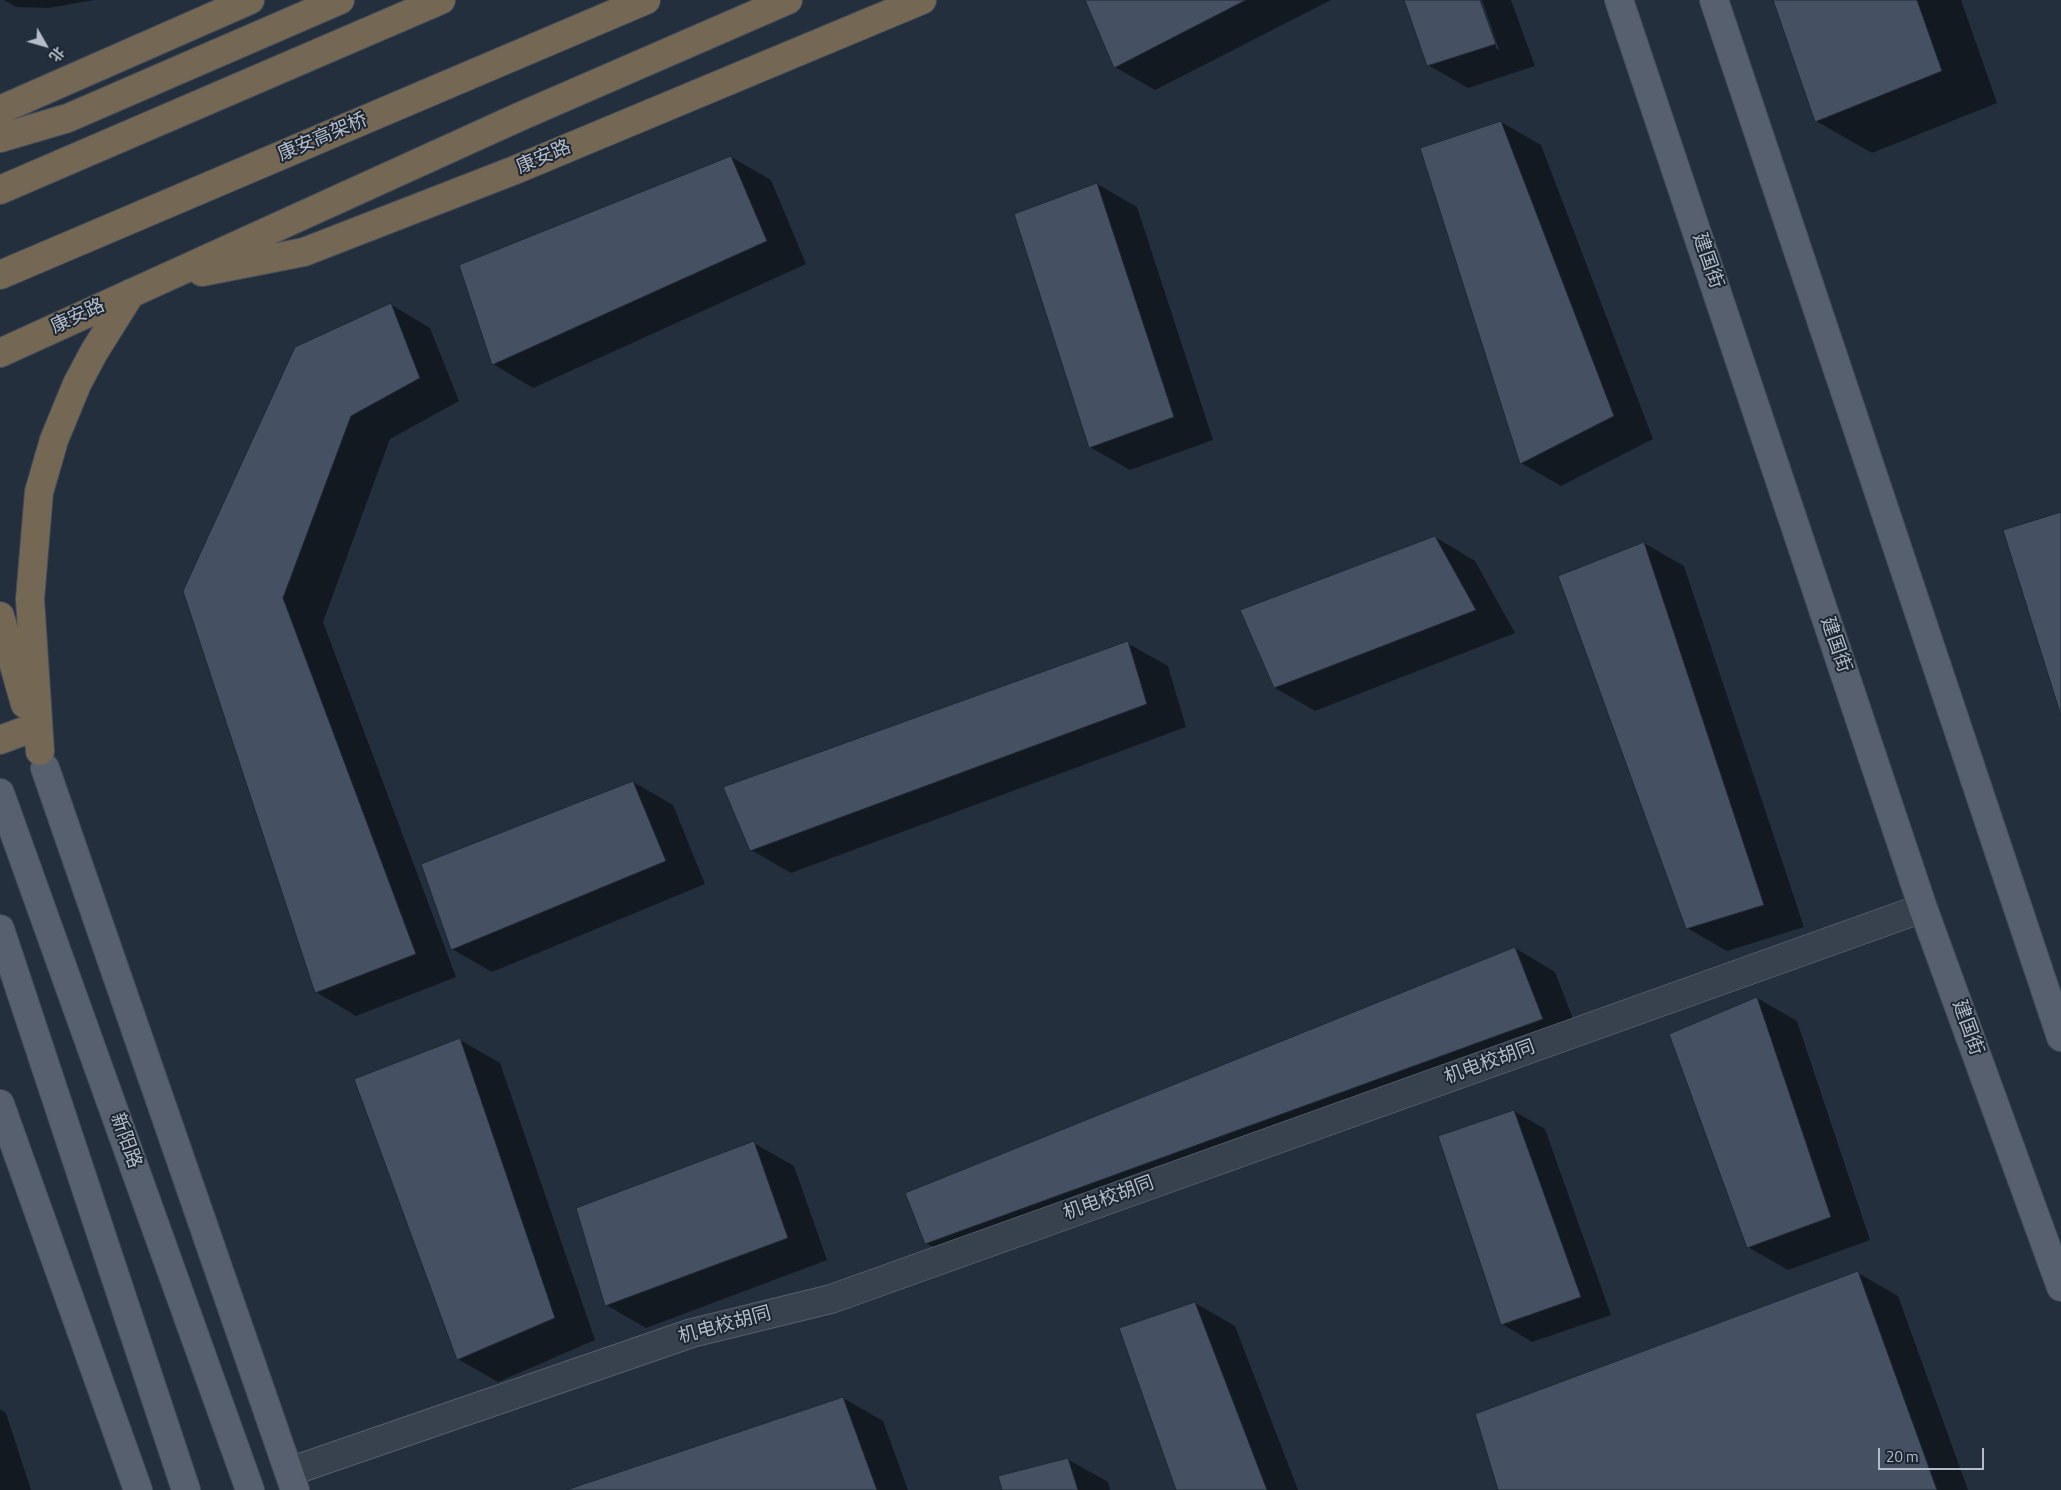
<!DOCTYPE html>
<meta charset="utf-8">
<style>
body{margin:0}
#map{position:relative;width:2061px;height:1490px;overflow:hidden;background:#242f3e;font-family:"Titillium Web","Noto Sans SC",sans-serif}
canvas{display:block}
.north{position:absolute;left:20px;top:20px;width:50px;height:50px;-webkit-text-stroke:4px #1d2633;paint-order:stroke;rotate:128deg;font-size:14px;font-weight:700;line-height:20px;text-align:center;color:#b4bcc9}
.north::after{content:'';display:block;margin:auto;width:18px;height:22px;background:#b4bcc9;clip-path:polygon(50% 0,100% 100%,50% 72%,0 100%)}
.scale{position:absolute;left:1878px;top:1448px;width:106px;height:22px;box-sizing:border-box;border:2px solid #b4bcc9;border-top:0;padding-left:6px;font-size:15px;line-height:18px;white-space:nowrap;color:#b4bcc9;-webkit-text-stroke:4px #1d2633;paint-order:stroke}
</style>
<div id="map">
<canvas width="2061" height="1490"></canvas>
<div class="north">北</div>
<div class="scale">20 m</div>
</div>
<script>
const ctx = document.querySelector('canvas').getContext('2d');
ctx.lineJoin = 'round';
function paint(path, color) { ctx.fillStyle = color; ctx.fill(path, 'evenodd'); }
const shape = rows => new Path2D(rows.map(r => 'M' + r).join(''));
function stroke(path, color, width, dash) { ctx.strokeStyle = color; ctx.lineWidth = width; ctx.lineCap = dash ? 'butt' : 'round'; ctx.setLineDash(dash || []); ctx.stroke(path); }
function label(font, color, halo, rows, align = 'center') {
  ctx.font = font + ' "Titillium Web","Noto Sans SC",sans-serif'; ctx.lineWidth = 4; ctx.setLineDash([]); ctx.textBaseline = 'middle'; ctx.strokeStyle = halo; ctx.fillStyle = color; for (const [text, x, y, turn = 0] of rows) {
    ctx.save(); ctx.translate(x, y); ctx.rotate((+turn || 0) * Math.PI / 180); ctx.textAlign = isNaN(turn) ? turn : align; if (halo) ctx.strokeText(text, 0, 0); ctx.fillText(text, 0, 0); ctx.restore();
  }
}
paint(shape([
 [4,0,94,0,49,8,16,7],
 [1086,0,1331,0,1155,90,1115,67],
 [1405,0,1479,0,1497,50,1499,49,1482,0,1511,0,1535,66,1468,88,1428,65],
 [1774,0,1961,0,1997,103,1872,153,1816,121],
 [1501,122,1541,145,1653,439,1561,486,1521,463],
 [731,157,771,180,806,264,533,388,493,364,461,266],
 [1097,184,1137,207,1213,440,1130,470,1090,447],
 [390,304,430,328,459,401,390,439,323,622,456,977,356,1016,316,992,185,591],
 [1435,537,1475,561,1515,633,1315,711,1275,688,1242,610],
 [1644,543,1684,566,1804,927,1727,951,1687,928],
 [1127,643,1168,666,1186,727,791,873,751,850],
 [633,782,673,805,705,884,492,972,452,949],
 [1515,948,1555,972,1582,1042,966,1266,926,1243],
 [1757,998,1797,1021,1870,1240,1788,1270,1748,1247],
 [460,1040,500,1063,595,1340,498,1382,458,1359],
 [1514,1111,1545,1129,1611,1315,1532,1342,1502,1324],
 [754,1143,794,1166,827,1260,646,1328,606,1305],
 [1858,1273,1898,1296,1968,1490,1499,1490],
 [1195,1303,1235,1326,1298,1490,1178,1490],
 [843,1398,883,1421,908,1490,569,1490],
 [0,1409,6,1413,31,1490,0,1490],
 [1067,1459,1108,1482,1110,1490,1003,1490]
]), '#0007');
const building = shape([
 [1085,0,1246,0,1114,68,1085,0],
 [1404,0,1480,0,1496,44,1427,66,1404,0],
 [1773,0,1917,0,1942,71,1815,122,1773,0],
 [1501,121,1614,416,1520,464,1420,148,1501,121],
 [731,156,767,241,492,365,459,265,731,156],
 [1097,183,1174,417,1089,448,1014,214,1097,183],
 [391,303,420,378,351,416,283,598,416,954,315,993,183,591,295,347,391,303],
 [2061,512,2061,716,2003,530,2061,512],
 [1435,536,1476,610,1274,688,1240,610,1435,536],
 [1644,542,1764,905,1686,929,1558,576,1644,542],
 [1128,641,1147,704,750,851,723,787,1128,641],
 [633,781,666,861,451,950,421,864,633,781],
 [1515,947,1543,1019,925,1244,905,1193,1515,947],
 [1757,997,1831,1217,1747,1248,1669,1034,1757,997],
 [460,1038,555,1318,457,1360,354,1079,460,1038],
 [1514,1110,1581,1297,1501,1325,1438,1136,1514,1110],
 [754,1141,788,1238,605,1306,576,1208,754,1141],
 [1858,1271,1937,1490,1498,1490,1475,1414,1858,1271],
 [1195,1302,1267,1490,1176,1490,1119,1328,1195,1302],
 [843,1397,877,1490,566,1490,843,1397],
 [1068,1458,1078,1490,1002,1490,998,1476,1068,1458]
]);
paint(building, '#455162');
stroke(building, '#1f2835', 1);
const street = shape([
 [289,1472,692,1333,831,1299,1923,908]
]);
const primary = shape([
 [1619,0,1923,908,2061,1287],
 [1714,0,2061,1037],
 [45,768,295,1490],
 [0,793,250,1490],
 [0,929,186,1490],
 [0,1104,138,1490]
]);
const highway = shape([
 [0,110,250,0],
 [0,138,68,118,340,0],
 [0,190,441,0],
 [202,272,304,252,515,170,922,0],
 [0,275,646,0],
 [0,353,519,117,788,0],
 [0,616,25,704],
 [0,740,32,728],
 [40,751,30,599,39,492,54,440,77,384,94,352,131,293]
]);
stroke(street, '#565f6c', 30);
stroke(primary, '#414a57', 30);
stroke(highway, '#434c59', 30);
stroke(street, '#38414e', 28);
stroke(primary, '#56606e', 28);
stroke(highway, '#746855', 28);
label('19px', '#b4bcc9', '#1d2633', [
 ["康安高架桥",323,138,-23],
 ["康安路",544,158,-23],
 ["建国街",1707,261,71],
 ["康安路",78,317,-25],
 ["建国街",1835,645,71],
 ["建国街",1967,1028,70],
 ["机电校胡同",1490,1063,-20],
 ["新阳路",125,1141,70],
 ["机电校胡同",1109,1199,-20],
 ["机电校胡同",725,1326,-15]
]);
</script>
